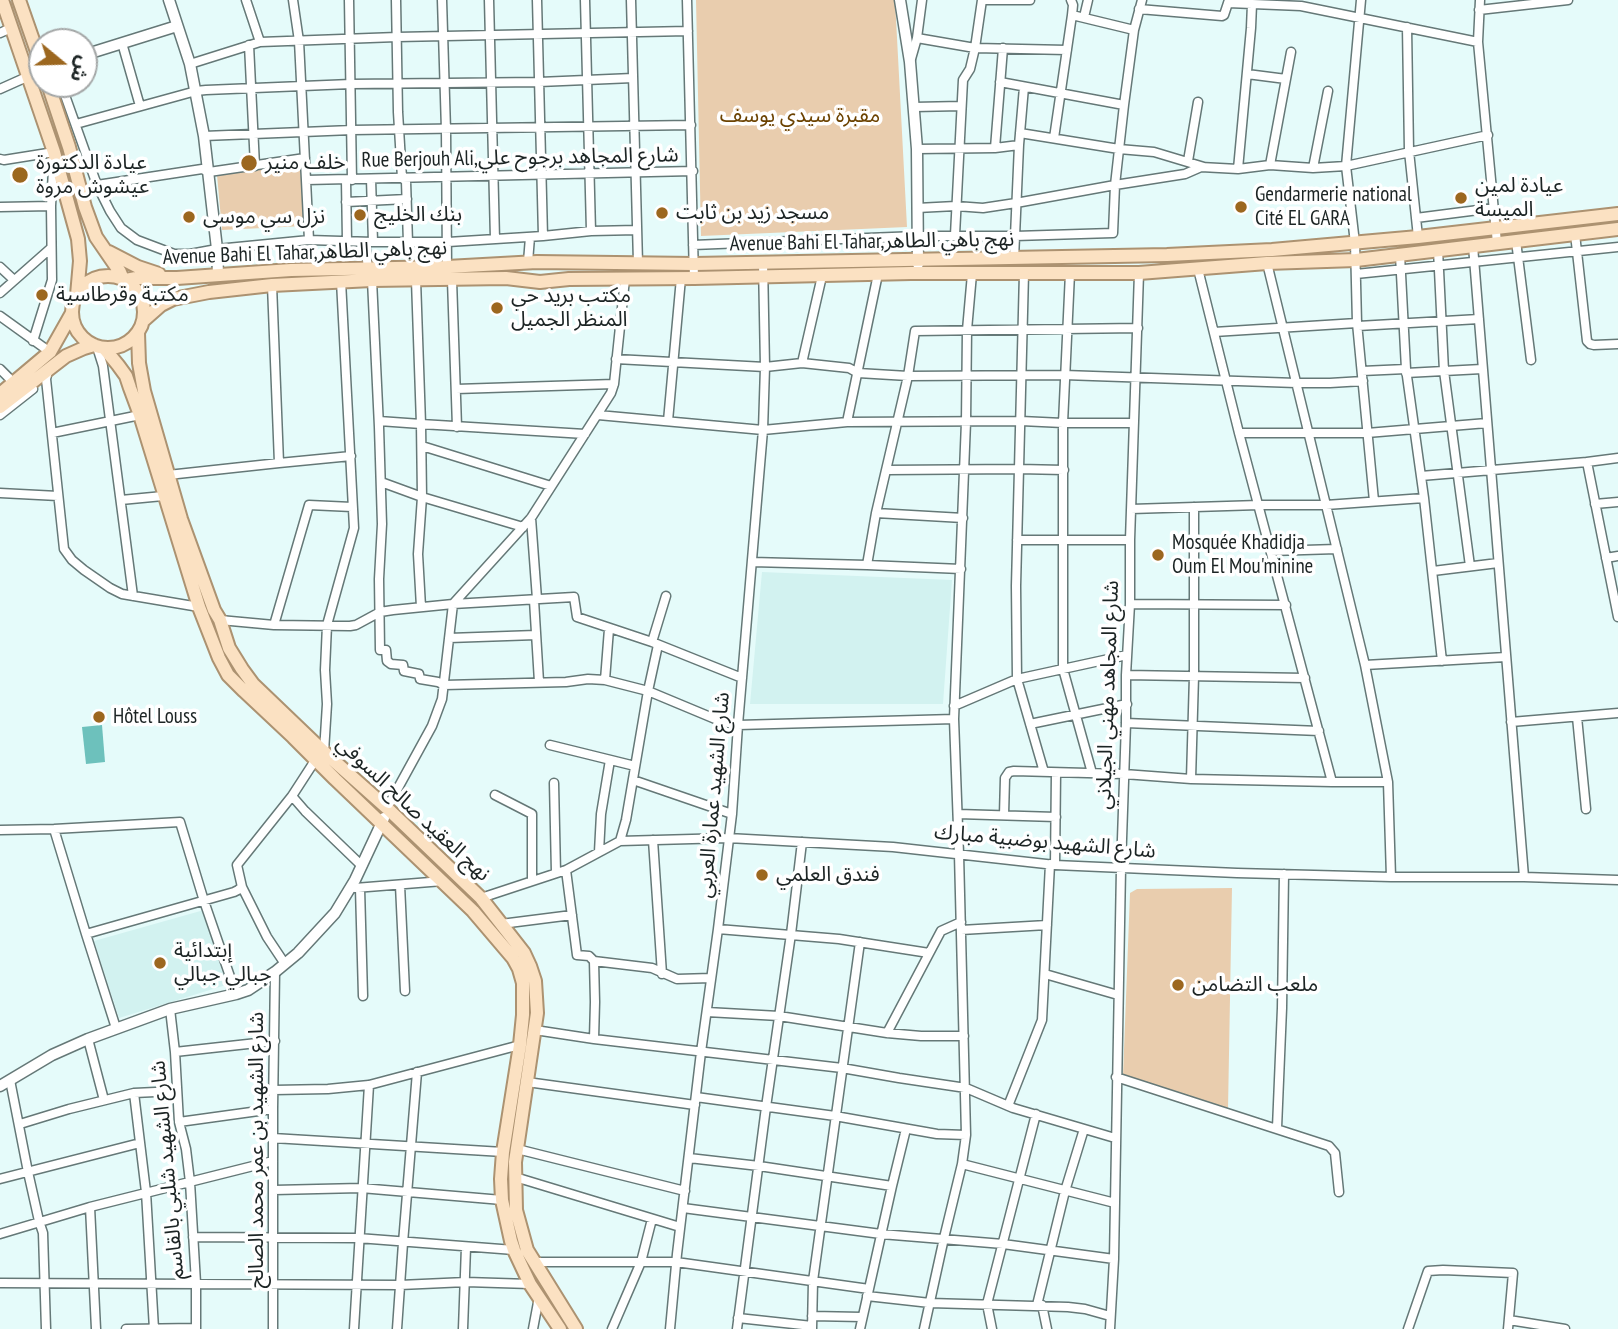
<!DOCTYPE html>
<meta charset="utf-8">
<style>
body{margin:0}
#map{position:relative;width:1618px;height:1329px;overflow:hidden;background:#e5fbfa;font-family:"PT Sans Narrow","Noto Sans Arabic",sans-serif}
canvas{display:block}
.north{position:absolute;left:28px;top:28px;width:70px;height:70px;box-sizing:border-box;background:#fff;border:2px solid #a4a7a7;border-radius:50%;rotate:109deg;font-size:19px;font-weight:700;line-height:28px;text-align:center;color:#1c2424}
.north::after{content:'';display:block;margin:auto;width:24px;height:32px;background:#9c671f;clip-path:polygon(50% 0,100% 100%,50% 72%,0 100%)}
</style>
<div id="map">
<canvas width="1618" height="1329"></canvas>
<div class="north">ش</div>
</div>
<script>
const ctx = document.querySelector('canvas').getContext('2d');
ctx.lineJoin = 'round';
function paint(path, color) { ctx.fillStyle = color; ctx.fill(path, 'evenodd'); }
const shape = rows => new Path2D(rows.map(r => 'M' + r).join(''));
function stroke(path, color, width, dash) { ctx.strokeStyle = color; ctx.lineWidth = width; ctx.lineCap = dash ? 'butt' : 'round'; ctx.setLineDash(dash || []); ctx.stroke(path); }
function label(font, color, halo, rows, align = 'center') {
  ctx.font = font + ' "PT Sans Narrow","Noto Sans Arabic",sans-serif'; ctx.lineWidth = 7; ctx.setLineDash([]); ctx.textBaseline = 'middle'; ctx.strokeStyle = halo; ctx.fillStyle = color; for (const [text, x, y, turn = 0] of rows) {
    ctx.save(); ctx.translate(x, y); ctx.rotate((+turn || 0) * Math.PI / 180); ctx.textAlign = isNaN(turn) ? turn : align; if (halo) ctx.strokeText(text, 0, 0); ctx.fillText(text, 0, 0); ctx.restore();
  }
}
paint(shape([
 [762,572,952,580,943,704,750,704],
 [204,910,226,985,119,1018,94,941]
]), '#d2f2f0');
paint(shape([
 [696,0,895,0,907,227,701,236],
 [300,161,304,226,222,230,217,175],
 [1232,888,1228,1109,1123,1076,1130,893,1137,889]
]), '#e9cdae');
paint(shape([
 [102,725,105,762,86,764,82,727]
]), '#6dc1bc');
const minor = shape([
 [246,0,260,42],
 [293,0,299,41,309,240],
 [349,0,352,180],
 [396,0,398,112,402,178,406,181,408,243],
 [442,0,446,130,447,267],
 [489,0,495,239],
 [537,0,543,236],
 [585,0,591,231],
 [631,0,638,263],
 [687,0,694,278],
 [982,0,1030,0],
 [1071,0,1073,5,1072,15],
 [1361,0,1346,166,1355,243,1357,323,1374,501],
 [1480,0,1478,42,1497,243],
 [1228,3,1301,6,1478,42],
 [1139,9,1222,16,1224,15,1229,0],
 [1479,10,1568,0],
 [1084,17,1088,0],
 [1407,27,1409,151,1418,237],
 [0,33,11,28],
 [917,38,975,48,1067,50],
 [122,43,140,106],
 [249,45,255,166],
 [911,59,917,38,922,0],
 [190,64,260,42,397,37,688,31],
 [1247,74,1286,79],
 [1000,82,1124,105],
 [61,84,97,185,110,211,121,228,137,240,174,254,190,254,217,249,309,240,373,242,448,242,543,236,591,231,637,230],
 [0,89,29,76],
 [914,107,961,106],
 [76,124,196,91,206,90,351,84,539,82,633,78],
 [1020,133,1119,149,1154,152,1204,167],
 [204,136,352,130,691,125],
 [1054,138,1072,15,1134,30],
 [995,148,1003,48],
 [917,149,995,148,1019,145],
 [0,159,4,160,54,152,51,206,52,280,33,341],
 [1188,161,1198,102],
 [1270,165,1291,52],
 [1313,168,1328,91],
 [1238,169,1251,28,1252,4],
 [371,179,373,242],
 [306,180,693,171],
 [346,180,347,241],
 [97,185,202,169,209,172,305,158],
 [346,202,407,199],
 [0,207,51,206],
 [917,208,956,206,983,208,1016,203,1115,185,1185,174,1201,167,1238,169,1270,165,1313,168,1346,166,1488,135],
 [1416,218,1494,208],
 [1575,234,1587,341,1590,344,1594,345,1618,344],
 [955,235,963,80,970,69,975,48,982,0],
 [1516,241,1531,360],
 [365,242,368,269],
 [693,245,917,236,1015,236,1113,233,1115,185,1124,105,1134,30,1142,0],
 [1473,246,1524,877],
 [1438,250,1444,371,1470,566],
 [1400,255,1406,369,1424,498,1442,661],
 [1014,259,1019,145,1024,87],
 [528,262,530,237],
 [1267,263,1365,665,1388,782,1391,877],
 [0,267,14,280],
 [1198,269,1239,433,1332,782],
 [1024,273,1016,586,1017,679,1044,772],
 [1070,273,1063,423,1063,669,1092,773],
 [1356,274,1618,247],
 [372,280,379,427,382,524,379,579,380,650,386,650,387,661,391,664,403,665,404,671,419,674,420,679,438,682,444,685,566,682,588,679,605,680,648,691,720,721,738,725,954,719],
 [416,280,421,424,585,434],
 [452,280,457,427],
 [0,293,51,248],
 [0,316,50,352],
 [1358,326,1479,319],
 [1214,332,1357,323],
 [97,347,103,366,133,596],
 [616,359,765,367,802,363,849,368,858,373,908,376,1064,375,1296,383,1330,383,1363,381],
 [802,363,822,276],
 [0,369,14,383],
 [48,371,46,379,64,549,72,560,84,570,110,588,122,594,199,607],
 [1362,371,1406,369],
 [1406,373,1482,369],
 [456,389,614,384],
 [0,415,33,389],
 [598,415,763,430,847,422,1021,421,1063,423,1134,423],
 [379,421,421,424,422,497,523,527],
 [668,421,681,278],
 [847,422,878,274],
 [52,433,140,415],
 [1239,433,1367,433,1487,423],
 [422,446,551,486],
 [1587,462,1618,617],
 [279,463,351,456],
 [887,470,1019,469,1064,470],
 [168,475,279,463,272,285],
 [1421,476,1587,462,1618,458],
 [381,482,422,497,418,554,421,607],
 [0,493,58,496],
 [121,500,163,496],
 [1595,504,1618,502],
 [1131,509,1259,505,1326,505,1424,498],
 [876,513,963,518],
 [531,518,537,599],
 [1017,540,1130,540],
 [1271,551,1337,549],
 [1606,558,1618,556],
 [752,562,867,565,961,569],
 [867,565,876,513,908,376,915,331,1138,328],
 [1433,571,1498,563],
 [534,600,539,682],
 [1130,604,1286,605],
 [220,620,274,625,350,626,356,625,380,612,393,610,453,604,574,597,577,617,652,642,742,678],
 [274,625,309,505,352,507],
 [449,638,536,635],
 [652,642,666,596],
 [1365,665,1506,657],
 [1126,675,1305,678],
 [605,680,609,629],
 [954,706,1017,679,1127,655],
 [1577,717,1586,809],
 [1511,722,1618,713],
 [1126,723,1319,731],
 [1030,724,1127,704],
 [550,745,635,766],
 [324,752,327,704,325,670,327,625,354,528,341,281],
 [316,759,292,796,305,811,362,866],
 [1191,779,1194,676,1194,507],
 [633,780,732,814],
 [554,783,556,873],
 [495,795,532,814,532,881],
 [387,808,432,726,442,699,453,604,531,518,611,393,614,384,625,279],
 [958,814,1056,817],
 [1004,815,1005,778,1009,772,1014,771,1124,774,1191,779,1332,782,1388,782],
 [54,829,86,934,116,1028],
 [0,830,54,829,180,822,204,901,236,994],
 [653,840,662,974],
 [620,841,626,820,648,691,658,645],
 [599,852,601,814,610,760],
 [1055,865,1056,773],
 [566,870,577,955,589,956,594,961,595,1002,594,1039],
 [400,885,405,991],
 [242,887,267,937,285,964],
 [355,888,443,881],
 [360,888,363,996],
 [481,898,566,870,620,841,728,838,893,847,1055,865,1237,873,1391,877,1524,877,1618,880],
 [501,924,572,915],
 [718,929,839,939,929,953],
 [961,930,1047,925],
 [86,934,234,892,238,890,242,887,237,865,292,796],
 [594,961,652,968,677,979,711,978],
 [1045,974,1118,995],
 [170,1009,175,1052,179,1122,186,1149,190,1182,196,1283,196,1329],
 [707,1012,779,1016,887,1033,921,1036,964,1036],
 [535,1030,594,1039,842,1068,899,1078,966,1088,1013,1108,1115,1138],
 [887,1033,941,931,961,922],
 [88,1039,104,1100],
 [175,1052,275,1041],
 [1116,1077,1329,1146,1335,1153,1339,1192],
 [10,1080,28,1172,39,1221,43,1233,46,1329],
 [527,1082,695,1105],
 [274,1090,328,1089,369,1085,520,1045],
 [134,1093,146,1192,154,1329],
 [696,1097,835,1116,937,1134,966,1135,962,1164,944,1238,924,1329],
 [1008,1106,1042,1020,1050,864],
 [179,1122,273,1109],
 [20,1124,69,1109,134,1093,177,1091],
 [1277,1128,1282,1008,1284,874],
 [966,1135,959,854,954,719,966,422,967,330,972,274],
 [273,1138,503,1152],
 [517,1149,685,1191],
 [689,1158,759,1166,892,1186],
 [962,1164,1115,1203],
 [515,1177,680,1227],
 [0,1179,140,1143],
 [274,1190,361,1188,502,1200],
 [90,1207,96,1329],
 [683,1208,881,1234,1003,1244,1114,1259],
 [0,1234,90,1207,273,1161],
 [193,1237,358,1238,514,1250],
 [534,1262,676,1262,869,1289],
 [0,1283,400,1285,466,1282,530,1284],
 [867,1296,930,1303,1068,1307,1085,1309,1110,1316],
 [1037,1305,1065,1191,1084,1129],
 [1042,1305,1047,1329],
 [812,1316,862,1317],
 [738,1318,812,1326],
 [1509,1320,1565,1329],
 [126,1329,196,1328],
 [273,1329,273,1109,275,972],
 [354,1329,369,1085],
 [397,1329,403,1243,417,1072],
 [463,1329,466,1247],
 [533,1329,539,1297],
 [612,1329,641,1262,652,1219],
 [670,1329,677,1254,701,1052,718,929,732,814,738,725,763,430,765,367,763,262],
 [737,1329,766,1107,791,934,802,842],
 [812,1329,813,1281,860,942],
 [860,1329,892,1186,906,1129],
 [992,1329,987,1304,1036,1114],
 [1110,1329,1114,1259,1121,868,1126,723,1126,675,1130,604,1130,540,1139,273],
 [1408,1329,1428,1271,1443,1270,1513,1273,1508,1329]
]);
const tertiary = shape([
 [169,0,190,64,204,136,217,249,218,274],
 [900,0,910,62,917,149,918,264],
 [84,55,177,26],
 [0,1086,52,1055,88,1039,170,1009,236,994,248,990,275,972,298,953,335,913,355,880,384,818]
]);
const primary = shape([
 [2,0,54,152,78,239,80,261,77,295],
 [19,0,42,66],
 [48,84,69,147,85,207,96,237,120,272,123,279],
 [109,252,138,267,159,274],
 '72 312a36 36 0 1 1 72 0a36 36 0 1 1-72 0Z',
 [126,280,136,278,177,278,291,270,447,267,537,262,694,264,1167,255,1272,250,1418,237,1618,214],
 [144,320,161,305,173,299,209,292,272,285,372,280,506,278,540,282,569,279,694,278,911,273,1139,273,1267,263,1356,260,1618,229],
 [138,333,139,363,144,391,181,519,214,610,220,620,229,648,242,669,253,684,324,752,387,808,481,898,524,953,530,966,535,981,537,1013,515,1162,516,1210,527,1250,576,1329],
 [104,348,118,365,126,376,130,388,140,415,199,607,219,658,228,675,244,691,293,737,335,779,473,911,513,958,519,969,523,983,523,1015,520,1045,503,1152,501,1179,502,1200,511,1241,514,1250,530,1284,560,1329],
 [0,394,50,352,72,313],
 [0,407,66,356,84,348,94,345]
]);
stroke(minor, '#657877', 11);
stroke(tertiary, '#657877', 13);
stroke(primary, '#ac9271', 16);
stroke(minor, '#fff', 8);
stroke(tertiary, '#fff', 10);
stroke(primary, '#fbe1c2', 12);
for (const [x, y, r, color] of [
 [249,163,9,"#9c671f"],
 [20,175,9,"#9c671f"],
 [1461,198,7,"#9c671f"],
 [1241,207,7,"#9c671f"],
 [662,213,7,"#9c671f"],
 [360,215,7,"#9c671f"],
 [189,217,7,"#9c671f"],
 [42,295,7,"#9c671f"],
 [497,308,7,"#9c671f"],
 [1158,555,7,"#9c671f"],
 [99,717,7,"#9c671f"],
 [762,875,7,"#9c671f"],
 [160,963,7,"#9c671f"],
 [1178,985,7,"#9c671f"]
]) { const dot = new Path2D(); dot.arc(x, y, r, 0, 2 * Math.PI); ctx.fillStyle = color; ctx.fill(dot); stroke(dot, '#fff', 2.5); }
label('21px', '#6b4201', '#fff', [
 ["مقبرة سيدي يوسف",800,116]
]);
label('21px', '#1c2424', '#fff', [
 ["Rue Berjouh Ali,شارع المجاهد برجوح علي",520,158,-1],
 ["Avenue Bahi El Tahar,نهج باهي الطاهر",872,242,-1],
 ["Avenue Bahi El Tahar,نهج باهي الطاهر",305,253,-2],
 ["شارع المجاهد مهني الجيلاني",1108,695,-88],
 ["شارع الشهيد عمارة العربي",714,795,-85],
 ["نهج العقيد صالح السوفي",413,809,43],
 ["شارع الشهيد بوضبية مبارك",1045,842,5],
 ["شارع الشهيد بن عمر محمد الصالح",257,1150,-90],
 ["شارع الشهيد شلبي بالقاسم",168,1170,-95]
]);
label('21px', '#1c2424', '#fff', [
 ["عيادة الدكتورة",36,163],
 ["عيشوش مروة",36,187],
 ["خلف منير",265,163],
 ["عيادة لمين",1475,186],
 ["الميسة",1475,210],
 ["Gendarmerie national",1255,195],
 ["Cité EL GARA",1255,219],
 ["مسجد زيد بن ثابت",676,213],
 ["بنك الخليج",374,215],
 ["نزل سي موسى",203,217],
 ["مكتبة وقرطاسية",56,295],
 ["مكتب بريد حي",511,296],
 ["المنظر الجميل",511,320],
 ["Mosquée Khadidja",1172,543],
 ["Oum El Mou'minine",1172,567],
 ["Hôtel Louss",113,717],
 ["فندق العلمي",776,875],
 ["إبتدائية",174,951],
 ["جبالي جبالي",174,975],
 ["ملعب التضامن",1192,985]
], 'left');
</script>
